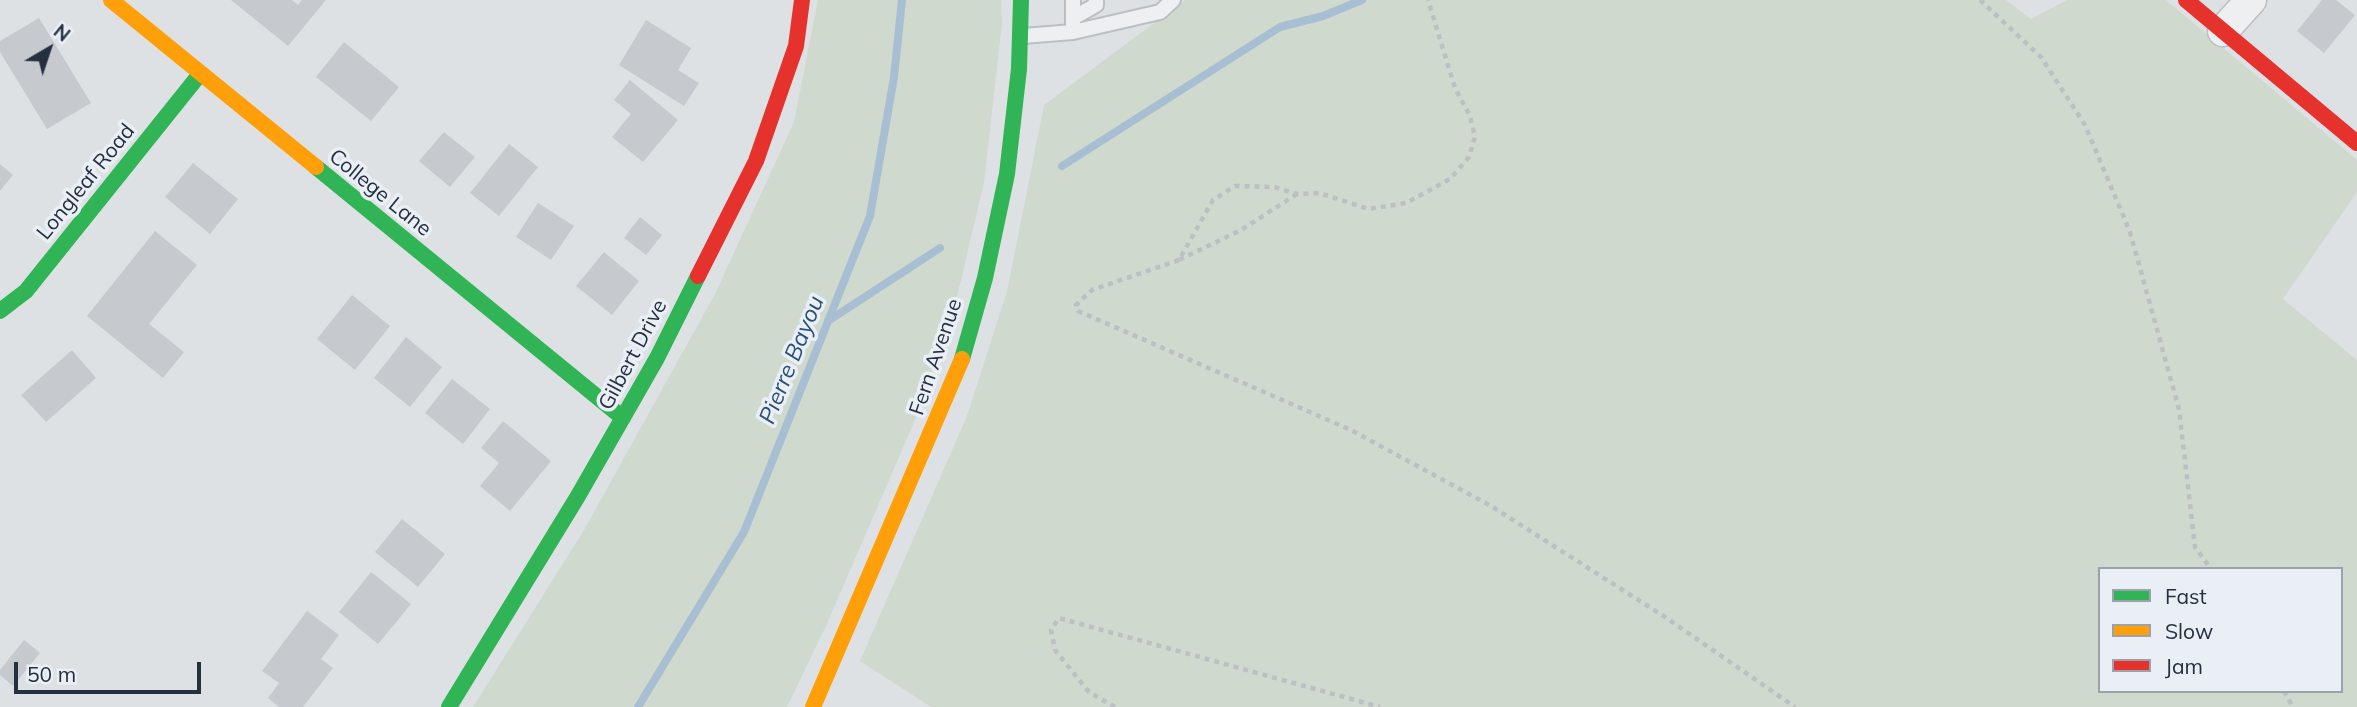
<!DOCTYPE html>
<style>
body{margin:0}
#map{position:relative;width:2357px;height:707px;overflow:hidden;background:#dee1e4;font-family:Mulish,sans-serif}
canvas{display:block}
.legend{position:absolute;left:2098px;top:567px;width:245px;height:126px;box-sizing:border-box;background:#eaeff5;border:2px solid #9ba2ac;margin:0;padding:9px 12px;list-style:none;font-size:21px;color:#242f3f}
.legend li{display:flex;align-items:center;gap:14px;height:35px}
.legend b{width:35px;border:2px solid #9ba2ac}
.north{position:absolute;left:14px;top:14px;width:70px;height:70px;-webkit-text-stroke:5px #eaeff5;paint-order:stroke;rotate:39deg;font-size:19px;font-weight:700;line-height:28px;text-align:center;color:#242f3f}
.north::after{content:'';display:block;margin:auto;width:24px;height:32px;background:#242f3f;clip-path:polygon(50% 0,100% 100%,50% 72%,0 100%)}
.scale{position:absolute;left:14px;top:662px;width:187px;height:32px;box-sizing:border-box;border:4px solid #242f3f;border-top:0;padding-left:9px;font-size:21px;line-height:24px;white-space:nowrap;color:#242f3f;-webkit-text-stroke:5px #eaeff5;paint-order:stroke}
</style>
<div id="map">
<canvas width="2357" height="707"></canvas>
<ul class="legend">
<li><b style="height:9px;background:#30b455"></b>Fast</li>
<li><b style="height:9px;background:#ff9f0a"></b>Slow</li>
<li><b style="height:9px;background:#e5322d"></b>Jam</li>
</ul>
<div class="north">N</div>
<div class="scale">50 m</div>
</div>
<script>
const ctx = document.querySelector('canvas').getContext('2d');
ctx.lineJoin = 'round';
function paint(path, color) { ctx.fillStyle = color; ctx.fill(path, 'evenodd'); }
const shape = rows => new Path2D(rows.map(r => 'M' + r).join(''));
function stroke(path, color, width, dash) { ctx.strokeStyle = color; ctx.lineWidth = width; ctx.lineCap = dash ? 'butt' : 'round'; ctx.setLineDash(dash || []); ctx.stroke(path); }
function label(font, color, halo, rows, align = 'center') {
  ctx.font = font + ' Mulish,sans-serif'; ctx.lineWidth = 7; ctx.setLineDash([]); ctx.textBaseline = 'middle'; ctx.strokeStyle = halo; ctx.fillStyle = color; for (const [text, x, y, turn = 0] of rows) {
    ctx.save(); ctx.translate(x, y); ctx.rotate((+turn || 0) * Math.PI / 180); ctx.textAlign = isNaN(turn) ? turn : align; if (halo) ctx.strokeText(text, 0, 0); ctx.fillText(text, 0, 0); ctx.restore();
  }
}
paint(shape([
 [818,0,1001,0,1002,24,984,182,957,297,915,420,826,626,787,707,473,707,584,530,715,294,794,122],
 [1185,0,2006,0,2031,19,2067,0,2166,0,2357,160,2357,192,2283,299,2357,360,2357,707,931,707,860,661,967,416,1007,291,1044,105],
 [2100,569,2341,569,2341,691,2100,691]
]), '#cfd9cd');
stroke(shape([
 [1062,166,1280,27,1323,16,1362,0],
 [828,321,940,248],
 [638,707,744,532,870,216,894,77,902,0]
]), '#a8bfd3', 8);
paint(shape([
 [231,0,292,0,298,5,302,0,326,0,288,46],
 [2322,0,2336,0,2355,15,2324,53,2297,31],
 [39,18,91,103,47,129,0,52,0,41],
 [646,20,691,48,678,70,699,83,684,106,619,65],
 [344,42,399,87,371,121,316,77],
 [630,80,678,120,643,162,612,137,631,114,614,100],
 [444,132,475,157,450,187,419,161],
 [509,144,538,167,499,216,470,193],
 [193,163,238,199,210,234,165,197],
 [0,164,13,175,0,191],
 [538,203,574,226,551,260,516,237],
 [640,217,662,235,646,255,624,238],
 [155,231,197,265,149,324,184,352,163,378,87,316],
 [604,252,639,281,612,315,576,286],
 [352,295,390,326,355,370,317,339],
 [406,337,442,367,410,407,374,378],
 [72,350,96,378,46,422,21,395],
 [452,379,490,409,463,444,425,413],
 [503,421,551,461,510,511,480,486,499,463,481,448],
 [402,519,445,554,418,587,375,552],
 [371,572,411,604,378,644,339,612],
 [307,611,339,635,321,659,333,668,303,707,279,707,268,698,279,683,262,671],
 [24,640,40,653,13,686,0,675,0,670]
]), '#c6c9cd');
const lane = shape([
 [1073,18,1096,5,1096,0],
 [1073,32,1160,12,1173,0],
 [1023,36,1073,32,1073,0]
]);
const street = shape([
 [2223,31,2251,0]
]);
stroke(lane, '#bcbfc2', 18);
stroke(street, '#bcbfc2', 33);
stroke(shape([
 [1980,0,2041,57,2085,125,2130,232,2179,409,2195,547,2211,569],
 [1297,194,1241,230,1179,260,1213,200,1235,186,1274,187,1297,194,1319,193,1369,209,1406,203,1450,179,1469,157,1475,137,1470,116,1455,88,1428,0],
 [1179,260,1092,290,1076,305,1078,311,1351,430,1491,506,1665,617,1795,707],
 [2284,691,2293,707],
 [1115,707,1089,692,1055,650,1051,630,1059,618,1380,707]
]), '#bdbfc4', 4.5, [5, 5]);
stroke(lane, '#edeff1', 14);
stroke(street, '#edeff1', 30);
stroke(shape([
 [316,167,623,418],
 [0,311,26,291,200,74],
 [962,359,985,278,1007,174,1019,69,1021,0],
 [449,707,578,496,657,358,698,276]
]), '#30b455', 16);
stroke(shape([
 [111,0,316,167],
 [813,707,962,359]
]), '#ff9f0a', 16);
stroke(shape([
 [2186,0,2357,143],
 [698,276,756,161,796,46,802,0]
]), '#e5322d', 16);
label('21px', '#242f3f', '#eaeff5', [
 ["Longleaf Road",86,182,-51],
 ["College Lane",380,193,39],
 ["Gilbert Drive",633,355,-62],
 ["Fern Avenue",936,357,-71]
]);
label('italic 23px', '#2a5077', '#eaeff5', [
 ["Pierre Bayou",792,360,-68]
]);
</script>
